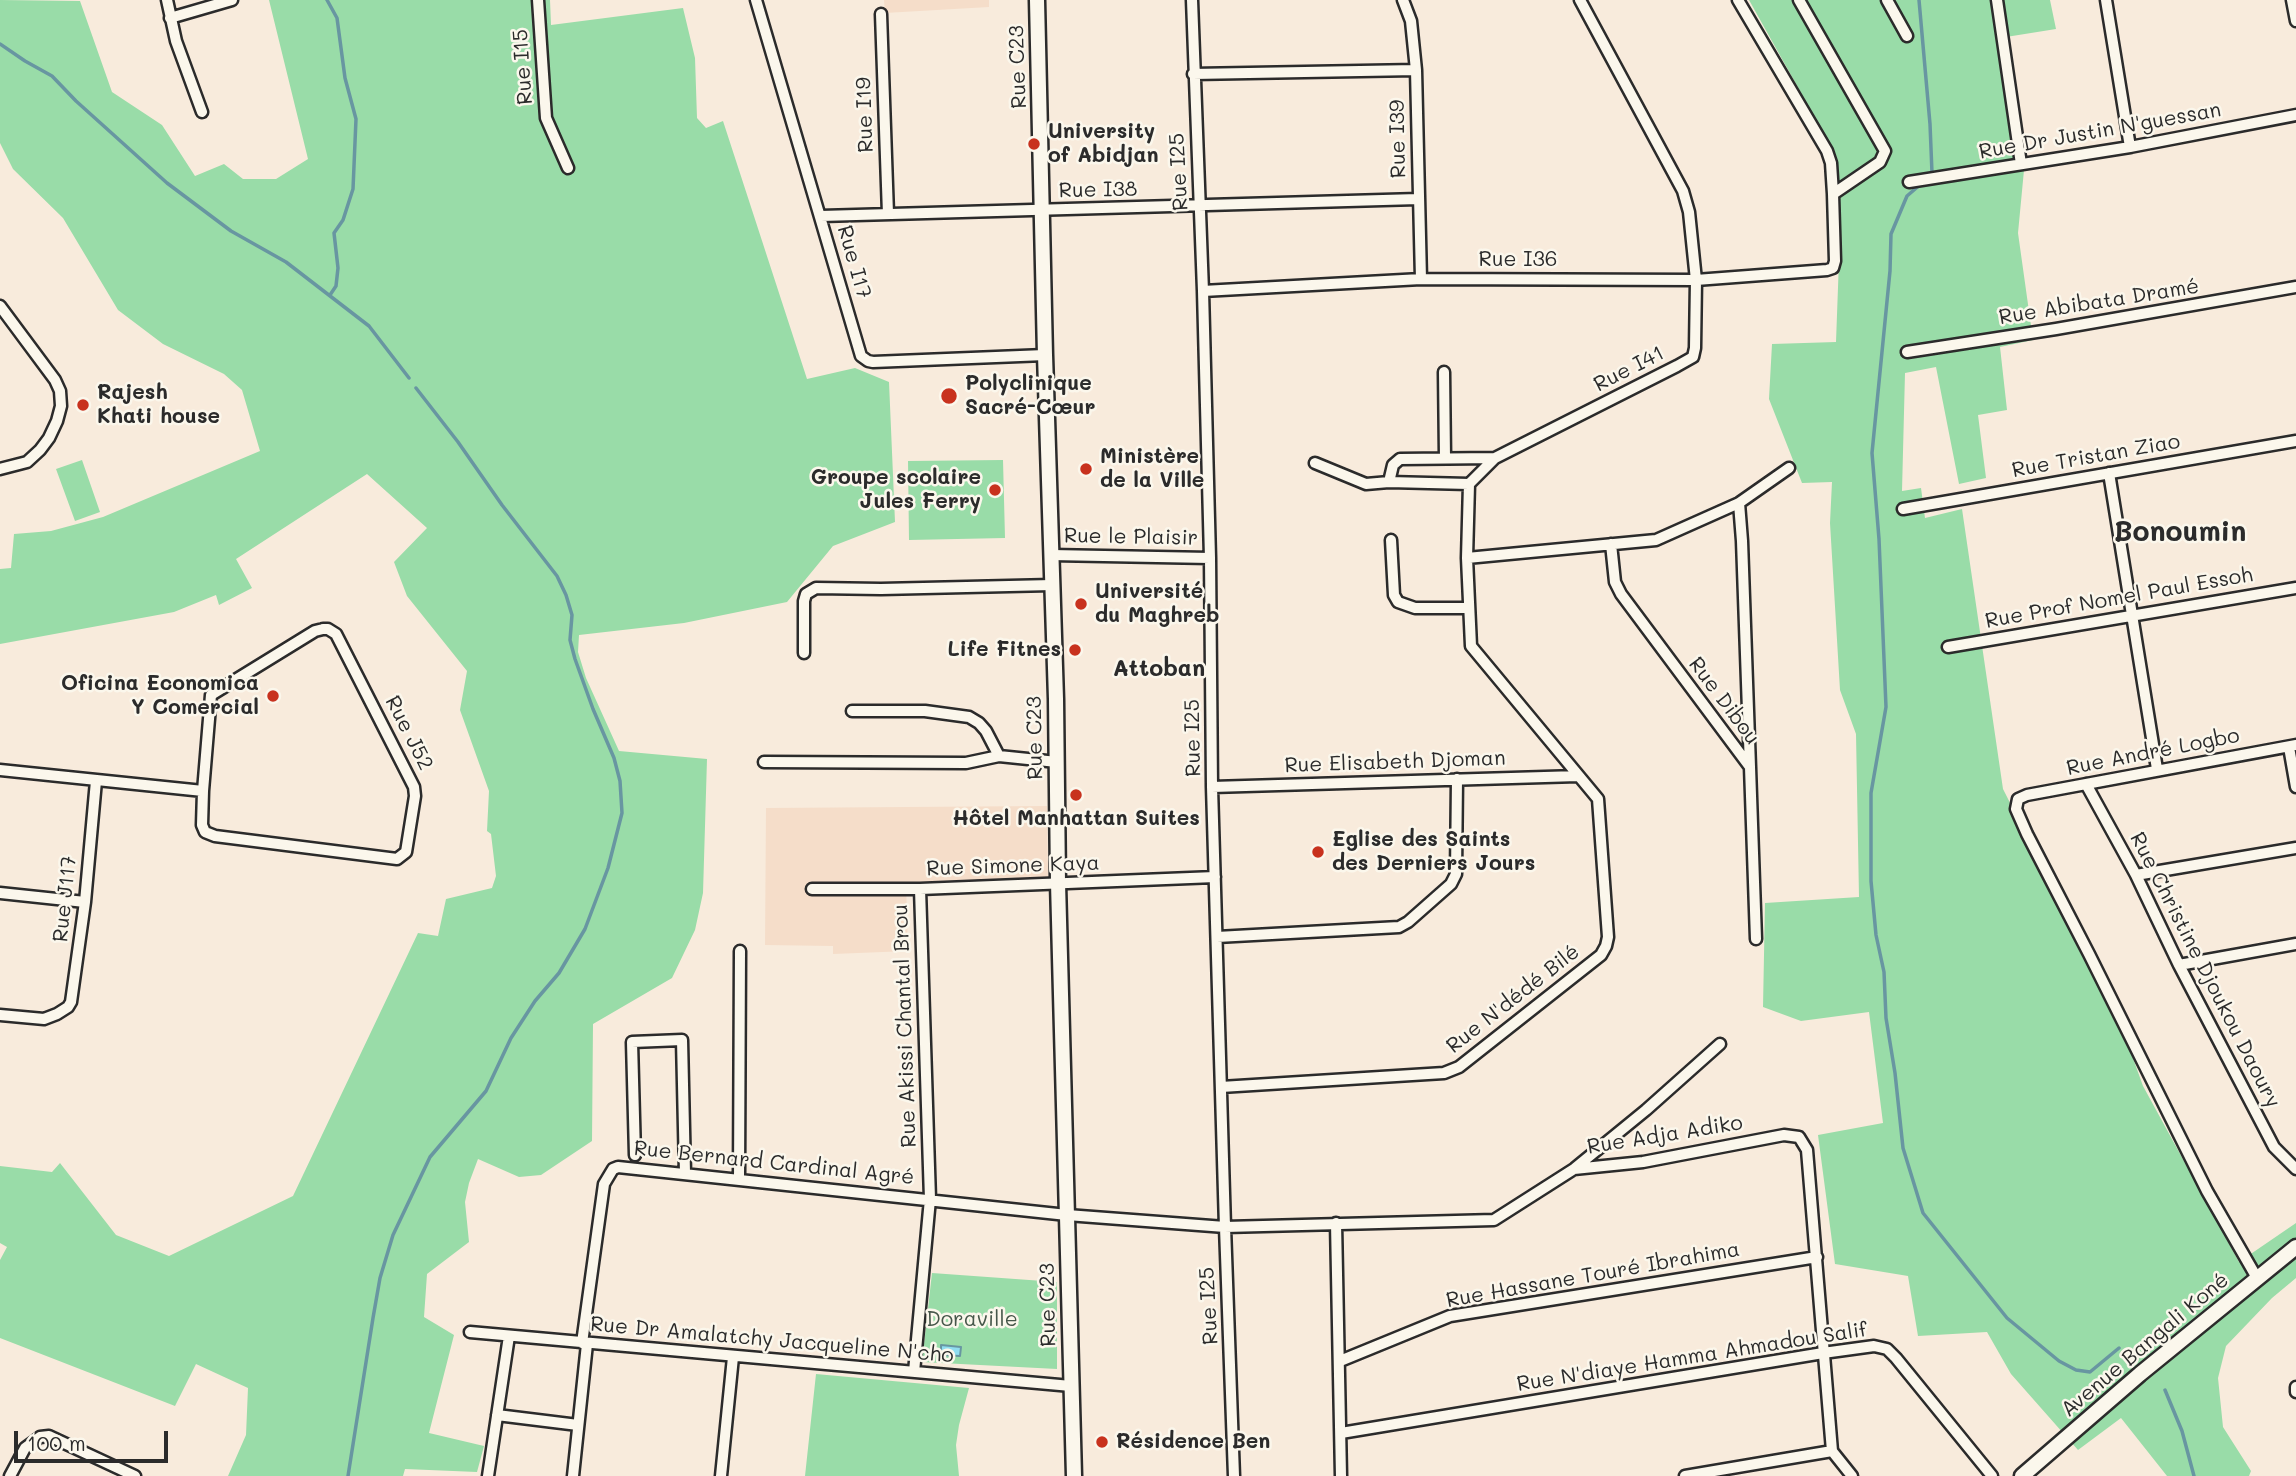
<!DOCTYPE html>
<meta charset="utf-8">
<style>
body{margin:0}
#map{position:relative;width:2296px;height:1476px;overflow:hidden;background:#f8ebdc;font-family:Mali,sans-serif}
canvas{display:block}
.scale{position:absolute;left:14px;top:1431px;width:154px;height:32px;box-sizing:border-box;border:4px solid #2b2b2b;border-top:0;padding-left:9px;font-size:21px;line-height:24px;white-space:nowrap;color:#2b2b2b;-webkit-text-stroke:5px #fbf7ec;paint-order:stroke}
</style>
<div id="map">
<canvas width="2296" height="1476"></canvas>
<div class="scale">100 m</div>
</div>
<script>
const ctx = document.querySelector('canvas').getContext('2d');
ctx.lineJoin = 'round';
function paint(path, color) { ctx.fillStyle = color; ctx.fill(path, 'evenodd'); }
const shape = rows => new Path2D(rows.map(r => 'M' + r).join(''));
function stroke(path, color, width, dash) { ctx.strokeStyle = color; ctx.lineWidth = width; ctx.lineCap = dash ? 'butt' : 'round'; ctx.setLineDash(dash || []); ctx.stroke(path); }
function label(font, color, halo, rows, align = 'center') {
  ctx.font = font + ' Mali,sans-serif'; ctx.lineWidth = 5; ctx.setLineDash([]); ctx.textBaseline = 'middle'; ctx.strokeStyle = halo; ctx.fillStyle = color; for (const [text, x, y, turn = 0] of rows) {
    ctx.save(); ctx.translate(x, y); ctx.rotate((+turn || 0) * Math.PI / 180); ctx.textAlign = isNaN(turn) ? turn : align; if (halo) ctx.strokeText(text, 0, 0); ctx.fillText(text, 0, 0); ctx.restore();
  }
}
paint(shape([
 [884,0,989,0,989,7,885,13],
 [1047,806,1048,877,906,883,908,951,833,954,833,946,765,945,766,808]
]), '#f5ddc9');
paint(shape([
 [0,0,80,1,112,92,162,125,195,176,224,164,243,179,276,179,308,159,269,0,550,0,551,25,683,8,695,58,697,118,706,128,723,121,807,379,855,368,889,382,895,522,833,546,787,602,684,623,579,635,578,652,586,678,619,751,707,759,703,893,695,930,672,978,593,1024,592,1141,541,1175,519,1177,478,1159,469,1183,465,1202,469,1242,427,1274,424,1317,454,1335,429,1433,484,1446,477,1472,405,1469,403,1476,228,1476,246,1435,248,1388,196,1364,175,1406,0,1338,0,1260,7,1247,0,1243,0,1166,52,1172,60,1163,116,1235,169,1256,293,1196,418,933,438,936,446,899,492,888,496,876,491,834,487,831,489,791,460,710,467,671,407,596,394,562,427,528,367,474,236,559,252,588,219,605,216,595,174,612,0,644,0,569,11,568,14,534,51,531,103,517,260,451,242,390,224,374,163,344,118,310,63,218,13,169,0,143],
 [1749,0,2050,0,2056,29,2006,37,2024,170,2018,233,2033,340,2000,347,2007,410,1978,415,1986,478,1959,484,1936,367,1905,373,1902,491,1921,488,1925,518,1962,509,2003,789,2117,1014,2143,1086,2239,1262,2296,1223,2296,1278,2272,1298,2226,1346,2218,1378,2223,1427,2251,1471,2249,1476,2167,1476,2121,1418,2078,1450,2011,1374,1987,1332,1918,1336,1908,1276,1835,1264,1818,1135,1883,1123,1869,1012,1801,1021,1763,1007,1765,903,1859,897,1856,734,1840,690,1830,523,1832,482,1802,483,1769,399,1772,344,1836,342,1839,260,1834,152],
 [82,460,100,512,75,521,56,469],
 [1003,460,1005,538,909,540,908,461],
 [932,1273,1057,1282,1057,1369,922,1362],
 [816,1374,969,1388,959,1425,956,1445,959,1476,805,1476]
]), '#99dca8');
const water = shape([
 [941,1345,961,1347,960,1356,941,1355,941,1345]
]);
paint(water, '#90ddf0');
stroke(water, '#6896a1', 2);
stroke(shape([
 [327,0,337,18,345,78,356,119,353,189,343,220,334,233,338,268,336,286,330,295],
 [1919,0,1930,124,1932,173,1930,175],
 [0,44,25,61,52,76,76,101,167,183,231,231,286,262,369,326,409,378],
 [1922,183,1907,196,1891,234,1890,271,1872,453,1879,539,1886,707,1871,793,1871,881,1876,935,1884,972,1886,1018,1895,1073,1903,1148,1923,1213,2007,1318,2059,1361,2076,1370,2090,1372,2119,1348],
 [2165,1390,2182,1431,2194,1476],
 [348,1476,373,1318,380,1278,393,1235,430,1157,486,1091,511,1038,535,1001,559,973,585,929,608,868,622,813,620,781,614,758,593,709,575,659,570,640,572,615,566,595,557,576,502,505,458,442,416,388]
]), '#6896a1', 3.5);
const street = shape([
 [167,0,176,41,202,112],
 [538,0,546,118,568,168],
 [756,0,861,356,868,361,873,362,1045,355],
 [1192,0,1203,291,1210,558,1212,787,1225,1227,1234,1476],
 [1403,0,1411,21,1416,70,1421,279],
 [1799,0,1885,151,1880,162,1833,194],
 [1887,0,1907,36],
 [1997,0,2021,164],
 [2106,0,2130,147],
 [2292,0,2296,21],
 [881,14,888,214],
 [170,18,232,0],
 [1193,74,1416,70],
 [1909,182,2130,147,2296,115],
 [821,216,1418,199],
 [1203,291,1421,279,1696,280,1827,270,1833,268,1835,261,1833,194,1831,163,1827,151,1738,0],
 [0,306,55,380,60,391,61,406,57,421,49,438,40,450,27,462,0,469],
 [1907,352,2056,329,2296,287],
 [1444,372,1445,458],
 [1315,463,1366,484,1389,482,1469,484],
 [2109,473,2157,769],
 [1389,482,1393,465,1400,459,1495,458],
 [1739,503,1742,541,1750,767],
 [1903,509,2296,441],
 [1391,540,1394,595,1398,602,1415,608,1469,608],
 [1611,544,1615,582,1621,594,1750,767,1756,939],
 [1051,555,1210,558],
 [1467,558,1656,540,1739,503,1789,468],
 [323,629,328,629,336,634,414,787,415,796,406,852,397,859,215,836,205,832,202,825,203,791,211,695,315,631,323,629],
 [1948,647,2296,588],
 [804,653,804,601,806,594,816,588,881,589,1052,585],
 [852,711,925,711,969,717,979,723,986,731,999,756],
 [2289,747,2296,787],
 [764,762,966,763,999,756,1057,762],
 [0,770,203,791],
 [2086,784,2136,875,2179,965,2274,1147,2296,1169],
 [1212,787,1578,776],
 [2136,875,2296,848],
 [812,889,920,889,1215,877],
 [0,893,85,902],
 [1217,937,1399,927,1408,922,1451,884,1456,874,1457,779],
 [2179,965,2296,944],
 [0,1015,44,1019,57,1014,68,1007,71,1002,85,902,96,781],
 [1221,1087,1444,1073,1459,1067,1601,955,1606,946,1608,937,1598,799,1471,646,1467,558,1469,484,1495,458,1677,366,1693,357,1695,348,1696,280,1689,212,1683,191,1580,0],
 [635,1155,632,1042,682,1040,685,1173],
 [1575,1168,1646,1110,1720,1044],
 [739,1180,740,951],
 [1336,1223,1341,1476],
 [2257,1278,2207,1191,2089,954,2027,834,2016,809,2018,799,2027,795,2296,745],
 [470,1332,1071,1386],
 [582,1343,604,1184,613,1169,618,1167,1067,1215,1225,1227,1494,1220,1574,1169,1643,1162,1784,1135,1799,1137,1807,1150,1832,1451],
 [1340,1361,1450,1316,1817,1257],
 [914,1372,930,1199,920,889],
 [2296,1387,2296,1392],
 [497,1415,578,1425],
 [1341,1433,1823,1353,1874,1346,1887,1349,1896,1358,1992,1476],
 [10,1476,25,1448,40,1437,49,1436,135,1476],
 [488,1476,509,1336],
 [573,1476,587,1344],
 [721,1476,733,1357],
 [1685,1476,1832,1451,1852,1476]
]);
const secondary = shape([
 [1037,0,1045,355,1056,699,1058,883,1074,1476],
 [2022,1476,2140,1374,2296,1247]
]);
stroke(street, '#2b2b2b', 15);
stroke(secondary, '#2b2b2b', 19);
stroke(street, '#fbf7ec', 10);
stroke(secondary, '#fbf7ec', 14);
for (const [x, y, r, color] of [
 [1034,144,7,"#c8321e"],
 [949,396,9,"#c8321e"],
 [83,405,7,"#c8321e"],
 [1086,469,7,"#c8321e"],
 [995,490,7,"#c8321e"],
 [1081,604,7,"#c8321e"],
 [1075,650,7,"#c8321e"],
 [273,696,7,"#c8321e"],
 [1076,795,7,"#c8321e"],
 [1318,852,7,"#c8321e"],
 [1102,1442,7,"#c8321e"]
]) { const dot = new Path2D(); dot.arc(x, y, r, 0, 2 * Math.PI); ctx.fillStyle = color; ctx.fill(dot); stroke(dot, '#fbf7ec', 2.5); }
label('21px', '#2b2b2b', '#fbf7ec', [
 ["Rue I15",523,67,-94],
 ["Rue C23",1018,67,-92],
 ["Rue I19",865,115,-92],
 ["Rue Dr Justin N'guessan",2100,131,-10],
 ["Rue I39",1398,139,-91],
 ["Rue I25",1179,172,-93],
 ["Rue I38",1098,190,-1],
 ["Rue I36",1518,260],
 ["Rue I17",854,262,74],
 ["Rue Abibata Dramé",2099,302,-9],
 ["Rue I41",1629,369,-27],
 ["Rue Tristan Ziao",2096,456,-10],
 ["Rue le Plaisir",1131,537,1],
 ["Rue Prof Nomel Paul Essoh",2119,598,-10],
 ["Rue Dibou",1724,701,53],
 ["Rue J52",409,733,63],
 ["Rue C23",1035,738,-91],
 ["Rue I25",1193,738,-91],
 ["Rue André Logbo",2153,752,-11],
 ["Rue Elisabeth Djoman",1395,762,-2],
 ["Rue Simone Kaya",1013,866,-2],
 ["Rue J117",65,899,-84],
 ["Rue Christine Djoukou Daoury",2205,970,63],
 ["Rue N'dédé Bilé",1513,999,-38],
 ["Rue Akissi Chantal Brou",905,1026,-92],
 ["Rue Adja Adiko",1665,1135,-9],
 ["Rue Bernard Cardinal Agré",774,1163,6],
 ["Rue Hassane Touré Ibrahima",1593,1275,-10],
 ["Rue C23",1048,1305,-91],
 ["Rue I25",1209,1306,-93],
 ["Rue Dr Amalatchy Jacqueline N'cho",772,1340,5],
 ["Avenue Bangali Koné",2145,1345,-40],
 ["Rue N'diaye Hamma Ahmadou Salif",1692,1357,-9]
]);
label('bold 21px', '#2b2b2b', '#fbf7ec', [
 ["University",1048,132],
 ["of Abidjan",1048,156],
 ["Polyclinique",965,384],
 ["Sacré-Cœur",965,408],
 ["Rajesh",97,393],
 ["Khati house",97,417],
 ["Ministère",1100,457],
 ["de la Ville",1100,481],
 ["Groupe scolaire",981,478,"right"],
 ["Jules Ferry",981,502,"right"],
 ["Université",1095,592],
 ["du Maghreb",1095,616],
 ["Life Fitnes",1061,650,"right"],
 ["Oficina Economica",259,684,"right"],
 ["Y Comercial",259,708,"right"],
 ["Hôtel Manhattan Suites",1076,819,"center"],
 ["Eglise des Saints",1332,840],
 ["des Derniers Jours",1332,864],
 ["Résidence Ben",1116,1442]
], 'left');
label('21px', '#46574a', '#fbf7ec', [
 ["Doraville",972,1320]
]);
label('bold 23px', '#2b2b2b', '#fbf7ec', [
 ["Attoban",1159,669]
]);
label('bold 28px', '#2b2b2b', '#fbf7ec', [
 ["Bonoumin",2180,532]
]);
</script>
